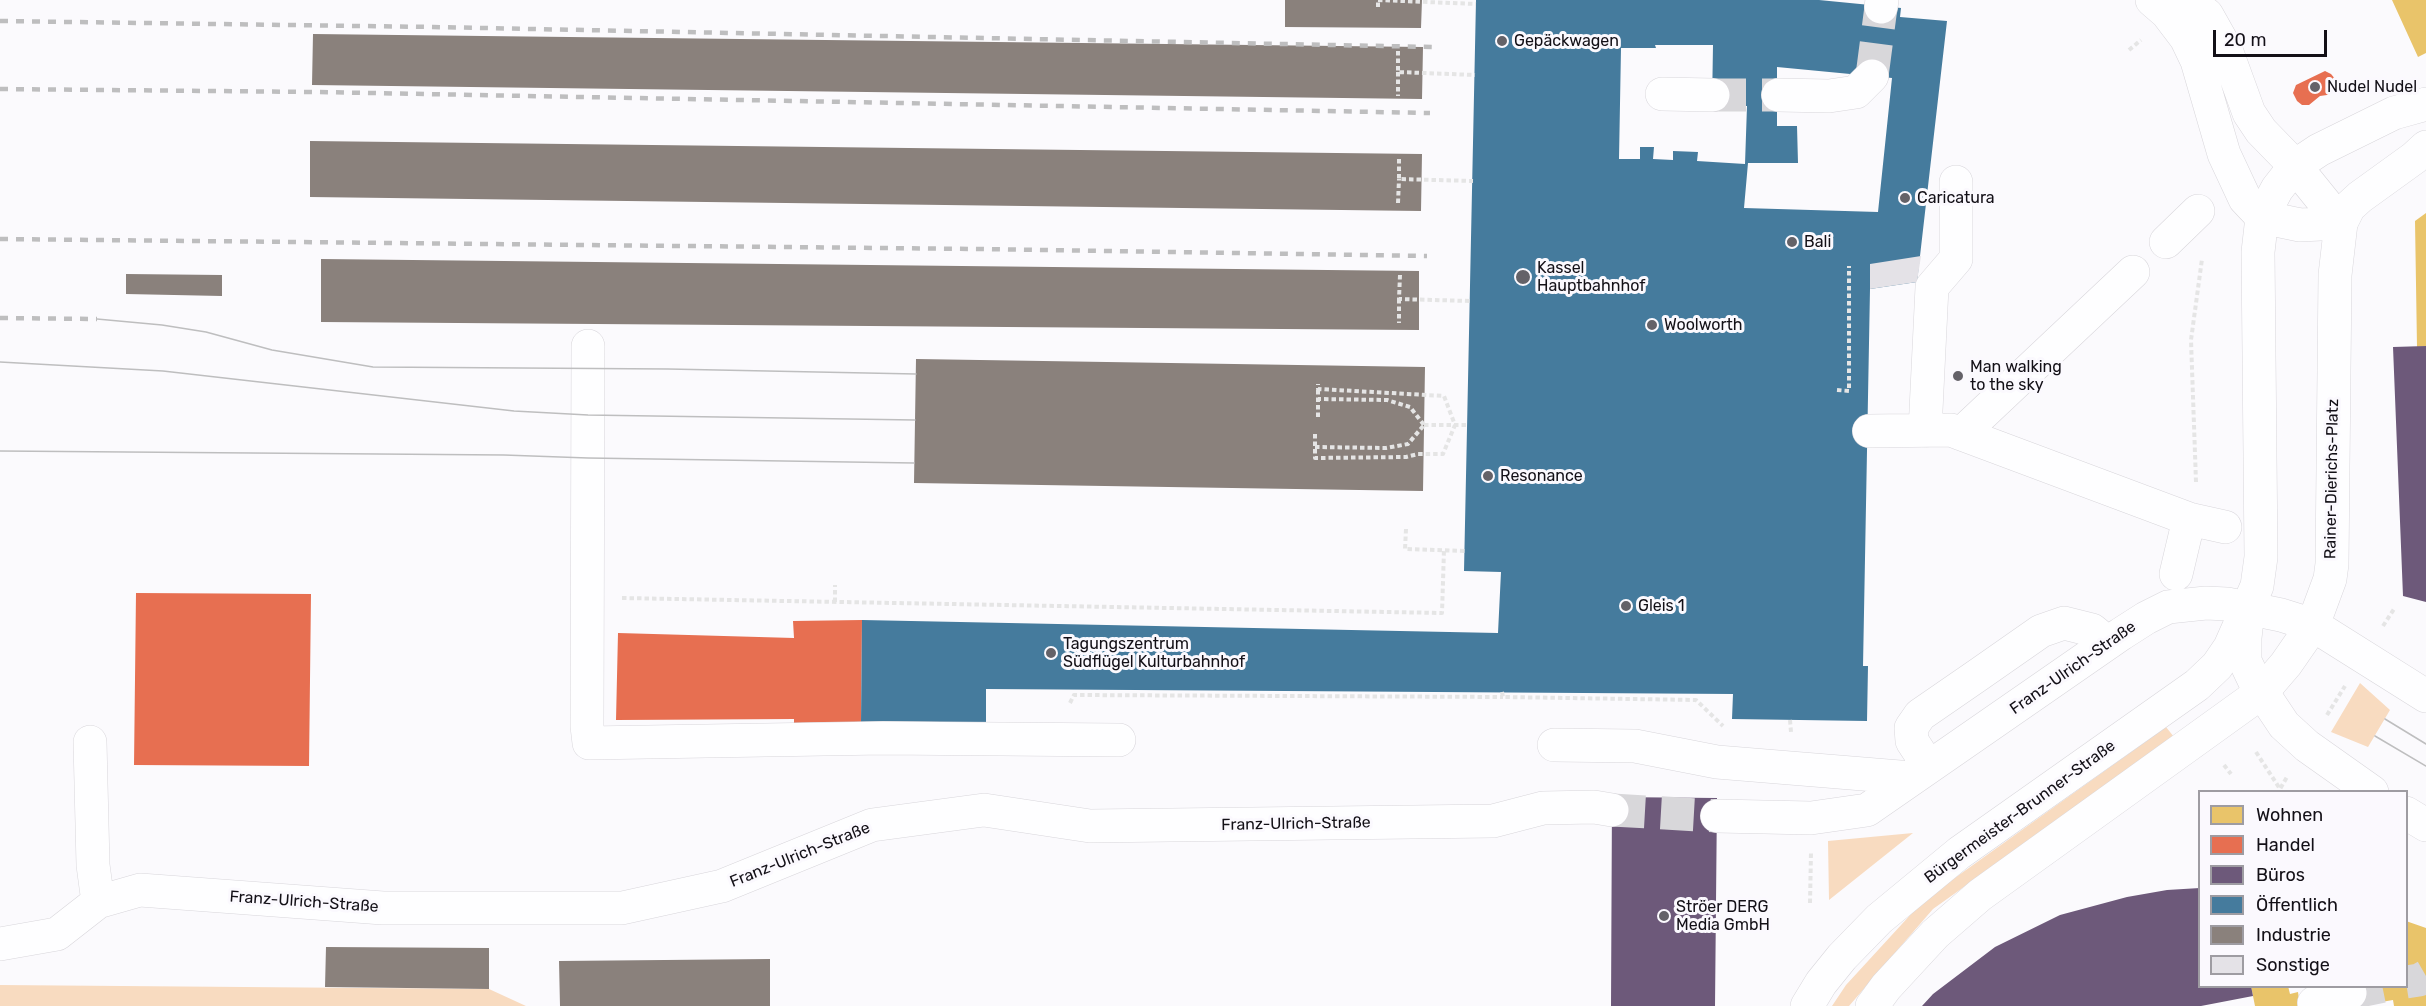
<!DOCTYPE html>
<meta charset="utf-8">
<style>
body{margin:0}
#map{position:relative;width:2426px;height:1006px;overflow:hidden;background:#fbfafd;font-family:Rubik,sans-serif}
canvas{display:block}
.legend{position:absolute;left:2198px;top:790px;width:210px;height:198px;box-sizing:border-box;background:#fbf9fe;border:2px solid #9e9ca2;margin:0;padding:8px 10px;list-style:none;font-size:18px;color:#131017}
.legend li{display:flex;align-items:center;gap:12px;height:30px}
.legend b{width:30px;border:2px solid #9e9ca2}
.scale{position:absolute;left:2213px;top:30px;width:114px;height:27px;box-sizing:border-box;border:3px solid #131017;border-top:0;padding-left:8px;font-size:18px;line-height:21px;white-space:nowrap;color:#131017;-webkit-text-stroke:4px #fbf9fe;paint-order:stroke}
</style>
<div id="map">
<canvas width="2426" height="1006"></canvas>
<ul class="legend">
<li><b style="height:16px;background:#e9c46a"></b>Wohnen</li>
<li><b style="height:16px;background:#e76f51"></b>Handel</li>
<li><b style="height:16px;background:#6d597a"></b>Büros</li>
<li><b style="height:16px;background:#457b9d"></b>Öffentlich</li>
<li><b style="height:16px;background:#8a817c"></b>Industrie</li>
<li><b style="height:16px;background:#e4e2e7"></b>Sonstige</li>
</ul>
<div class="scale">20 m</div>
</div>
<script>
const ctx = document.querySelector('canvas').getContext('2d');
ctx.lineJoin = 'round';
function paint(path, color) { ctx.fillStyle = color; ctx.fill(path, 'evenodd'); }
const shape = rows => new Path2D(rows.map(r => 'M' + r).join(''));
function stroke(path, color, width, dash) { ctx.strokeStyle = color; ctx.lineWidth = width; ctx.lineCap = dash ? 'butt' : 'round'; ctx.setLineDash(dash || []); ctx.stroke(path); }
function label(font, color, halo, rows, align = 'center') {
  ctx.font = font + ' Rubik,sans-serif'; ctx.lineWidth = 6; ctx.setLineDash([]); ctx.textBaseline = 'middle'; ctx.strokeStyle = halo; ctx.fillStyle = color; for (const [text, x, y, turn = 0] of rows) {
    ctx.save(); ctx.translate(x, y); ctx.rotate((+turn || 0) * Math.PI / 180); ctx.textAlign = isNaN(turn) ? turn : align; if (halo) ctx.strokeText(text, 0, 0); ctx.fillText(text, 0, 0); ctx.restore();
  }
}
paint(shape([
 [2360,683,2390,710,2368,747,2331,732],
 [2166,727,2174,737,1933,909,1849,1006,1832,1006,1846,985,1924,900],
 [1913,833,1829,900,1828,841],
 [0,985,489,989,526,1006,0,1006]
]), '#f8dbc0');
paint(shape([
 [2392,0,2426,0,2426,53,2418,57],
 [2426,213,2426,346,2417,347,2415,221],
 [2406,921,2426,928,2426,1006,2394,1006,2393,1000,2358,1006,2349,986,2406,986],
 [2251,986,2288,986,2290,994,2298,992,2300,1006,2255,1006]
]), '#e9c46a');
paint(shape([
 [2325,71,2331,74,2336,80,2334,92,2327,95,2320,96,2309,105,2302,105,2297,101,2293,93,2296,85],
 [136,593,311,594,309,766,134,765],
 [862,620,861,722,794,723,794,719,616,720,618,633,794,638,793,621]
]), '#e76f51');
paint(shape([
 [2426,346,2426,602,2403,596,2393,347],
 [1612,797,1717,798,1715,1006,1611,1006],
 [2200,888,2200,986,2251,986,2253,996,2201,1006,1922,1006,1933,994,1995,947,2060,915,2127,897,2167,890]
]), '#6d597a');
paint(shape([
 [1476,0,1819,0,1901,8,1900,17,1947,21,1917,282,1870,289,1863,666,1868,666,1867,721,1732,719,1733,694,986,689,986,723,861,722,862,620,1498,633,1501,572,1464,571],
 [1655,45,1713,45,1712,106,1747,106,1745,164,1697,161,1698,152,1673,151,1673,160,1653,159,1654,147,1640,147,1640,159,1619,159,1621,48,1656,48],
 [1777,67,1892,78,1878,212,1744,208,1748,163,1798,163,1797,126,1777,126]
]), '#457b9d');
paint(shape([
 [1285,0,1422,0,1421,28,1285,27],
 [313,34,1423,47,1422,99,312,85],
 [310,141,1422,154,1421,211,310,197],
 [321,259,1419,271,1419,330,321,322],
 [126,274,222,275,222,296,126,294],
 [916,359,1425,367,1423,491,914,483],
 [326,947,489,948,489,989,325,987],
 [770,959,770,1006,560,1006,559,961]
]), '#8a817c');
paint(shape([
 [1921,256,1917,282,1870,289,1870,264]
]), '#e4e2e7');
stroke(shape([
 [1872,76,1881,7],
 [1713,95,1778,95],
 [1612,810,1717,816],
 [2406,982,2419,980,2426,976],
 [2350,993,2384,986]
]), '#d8d7da', 33, [33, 16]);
const minor = shape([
 [2152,0,2167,13,2186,38,2197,61,2224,154,2245,199,2262,217,2300,225,2341,223],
 [2188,0,2207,15,2225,47,2249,113,2261,131,2295,166,2341,223],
 [1881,7,1882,0],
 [1662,94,1713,95],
 [1778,95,1829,96,1856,92,1872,76],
 [2166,242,2198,211],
 [588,346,587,726,589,743,883,738,1119,740],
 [1869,431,1951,430,2189,519,2225,527],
 [1925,431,1932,287,1956,259,1956,182],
 [1961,434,2133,272],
 [2176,574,2189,519],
 [2248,610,2245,638,2245,661,2254,680,2284,725,2307,746,2372,792],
 [90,742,93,865,98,902],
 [1554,745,1635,746,1717,762,1912,778],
 [1929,767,1912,741,1911,728,1920,715,1978,675,2041,631,2064,623,2092,630,2108,643],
 [2406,813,2426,825],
 [1717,816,1811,818,1867,810,2121,634,2146,618,2168,607,2206,603,2227,604,2281,615,2313,625,2426,696],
 [0,944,57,934,98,902,140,890,383,908,622,908,722,886,872,825,984,810,1090,826,1493,821,1543,808,1594,807,1612,810],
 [2315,1006,2314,1003,2350,993]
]);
const major = shape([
 [1807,1006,1821,983,1842,957,1879,919,1959,853,2197,685,2217,666,2230,647,2257,586,2261,557,2258,252,2262,217,2277,189,2295,166,2319,150,2394,113,2426,104],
 [1872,1006,1886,987,1935,934,1980,895,2262,692,2286,664,2313,625,2330,579,2332,564,2335,275,2341,223,2349,207,2360,197,2414,158,2426,147]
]);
stroke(minor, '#d8d6db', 34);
stroke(major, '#d8d6db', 34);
stroke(shape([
 [1378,0,1476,4],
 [1378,7,1378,1],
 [2129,50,2141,40],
 [1398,51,1398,72,1475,75],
 [1398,72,1398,96],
 [1399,159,1399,179,1473,181],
 [1398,203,1399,179],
 [1400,275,1399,299,1470,301],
 [1399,299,1399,323],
 [1318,390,1318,399,1387,400,1410,407,1424,425],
 [1837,390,1849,391,1849,266],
 [1318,417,1318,399],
 [1424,425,1468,425],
 [1315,434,1315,458,1406,457,1418,454,1443,454,1455,425,1444,396,1318,389,1318,384],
 [1315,447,1386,448,1408,444,1424,425],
 [2196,482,2191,340,2202,259],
 [1406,529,1405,549,1465,551],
 [622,598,1442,613,1444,550],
 [835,602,835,585],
 [2383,626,2394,609],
 [1502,692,1503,697,1696,700,1723,726],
 [1070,703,1074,695,1503,697],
 [2327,715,2345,686],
 [1790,720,1791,732],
 [2256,752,2280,789,2287,777],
 [2224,765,2231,774],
 [1810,903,1811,852]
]), '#e5e5e5', 4, [4.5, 3]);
stroke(minor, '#fefeff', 33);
stroke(major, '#fefeff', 33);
stroke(shape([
 [97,319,162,325,206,332,272,350,373,367,668,369,916,374],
 [0,362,163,371,514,411,588,415,915,420],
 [0,451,504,455,588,458,914,463],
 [2385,719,2426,744],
 [2375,736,2426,766]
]), '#bebebf', 1.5);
stroke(shape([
 [0,21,433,27,1432,47],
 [0,89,317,92,1430,113],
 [0,239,977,249,1427,256],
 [0,318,97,319]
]), '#bebebf', 4.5, [8, 8]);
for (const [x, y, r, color] of [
 [1502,41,6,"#646268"],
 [2315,87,6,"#646268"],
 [1905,198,6,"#646268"],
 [1792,242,6,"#646268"],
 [1523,277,8,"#646268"],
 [1652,325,6,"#646268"],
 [1958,376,6,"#646268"],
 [1488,476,6,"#646268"],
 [1626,606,6,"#646268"],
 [1051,653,6,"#646268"],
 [1664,916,6,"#646268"]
]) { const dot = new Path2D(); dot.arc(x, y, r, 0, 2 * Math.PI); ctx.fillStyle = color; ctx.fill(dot); stroke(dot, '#fbf9fe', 2); }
label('16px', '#131017', '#fbf9fe', [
 ["Gepäckwagen",1514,41],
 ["Nudel Nudel",2327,87],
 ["Caricatura",1917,198],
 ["Bali",1804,242],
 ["Kassel",1537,268],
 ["Hauptbahnhof",1537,286],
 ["Woolworth",1664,325],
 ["Man walking",1970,367],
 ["to the sky",1970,385],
 ["Resonance",1500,476],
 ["Gleis 1",1638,606],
 ["Tagungszentrum",1063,644],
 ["Südflügel Kulturbahnhof",1063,662],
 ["Ströer DERG",1676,907],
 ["Media GmbH",1676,925]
], 'left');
label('16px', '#131017', '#fbf9fe', [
 ["Rainer-Dierichs-Platz",2332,479,-89],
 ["Franz-Ulrich-Straße",2073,668,-35],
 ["Bürgermeister-Brunner-Straße",2020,812,-36],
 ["Franz-Ulrich-Straße",1296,824,-1],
 ["Franz-Ulrich-Straße",800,855,-22],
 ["Franz-Ulrich-Straße",304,902,4]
]);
</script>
